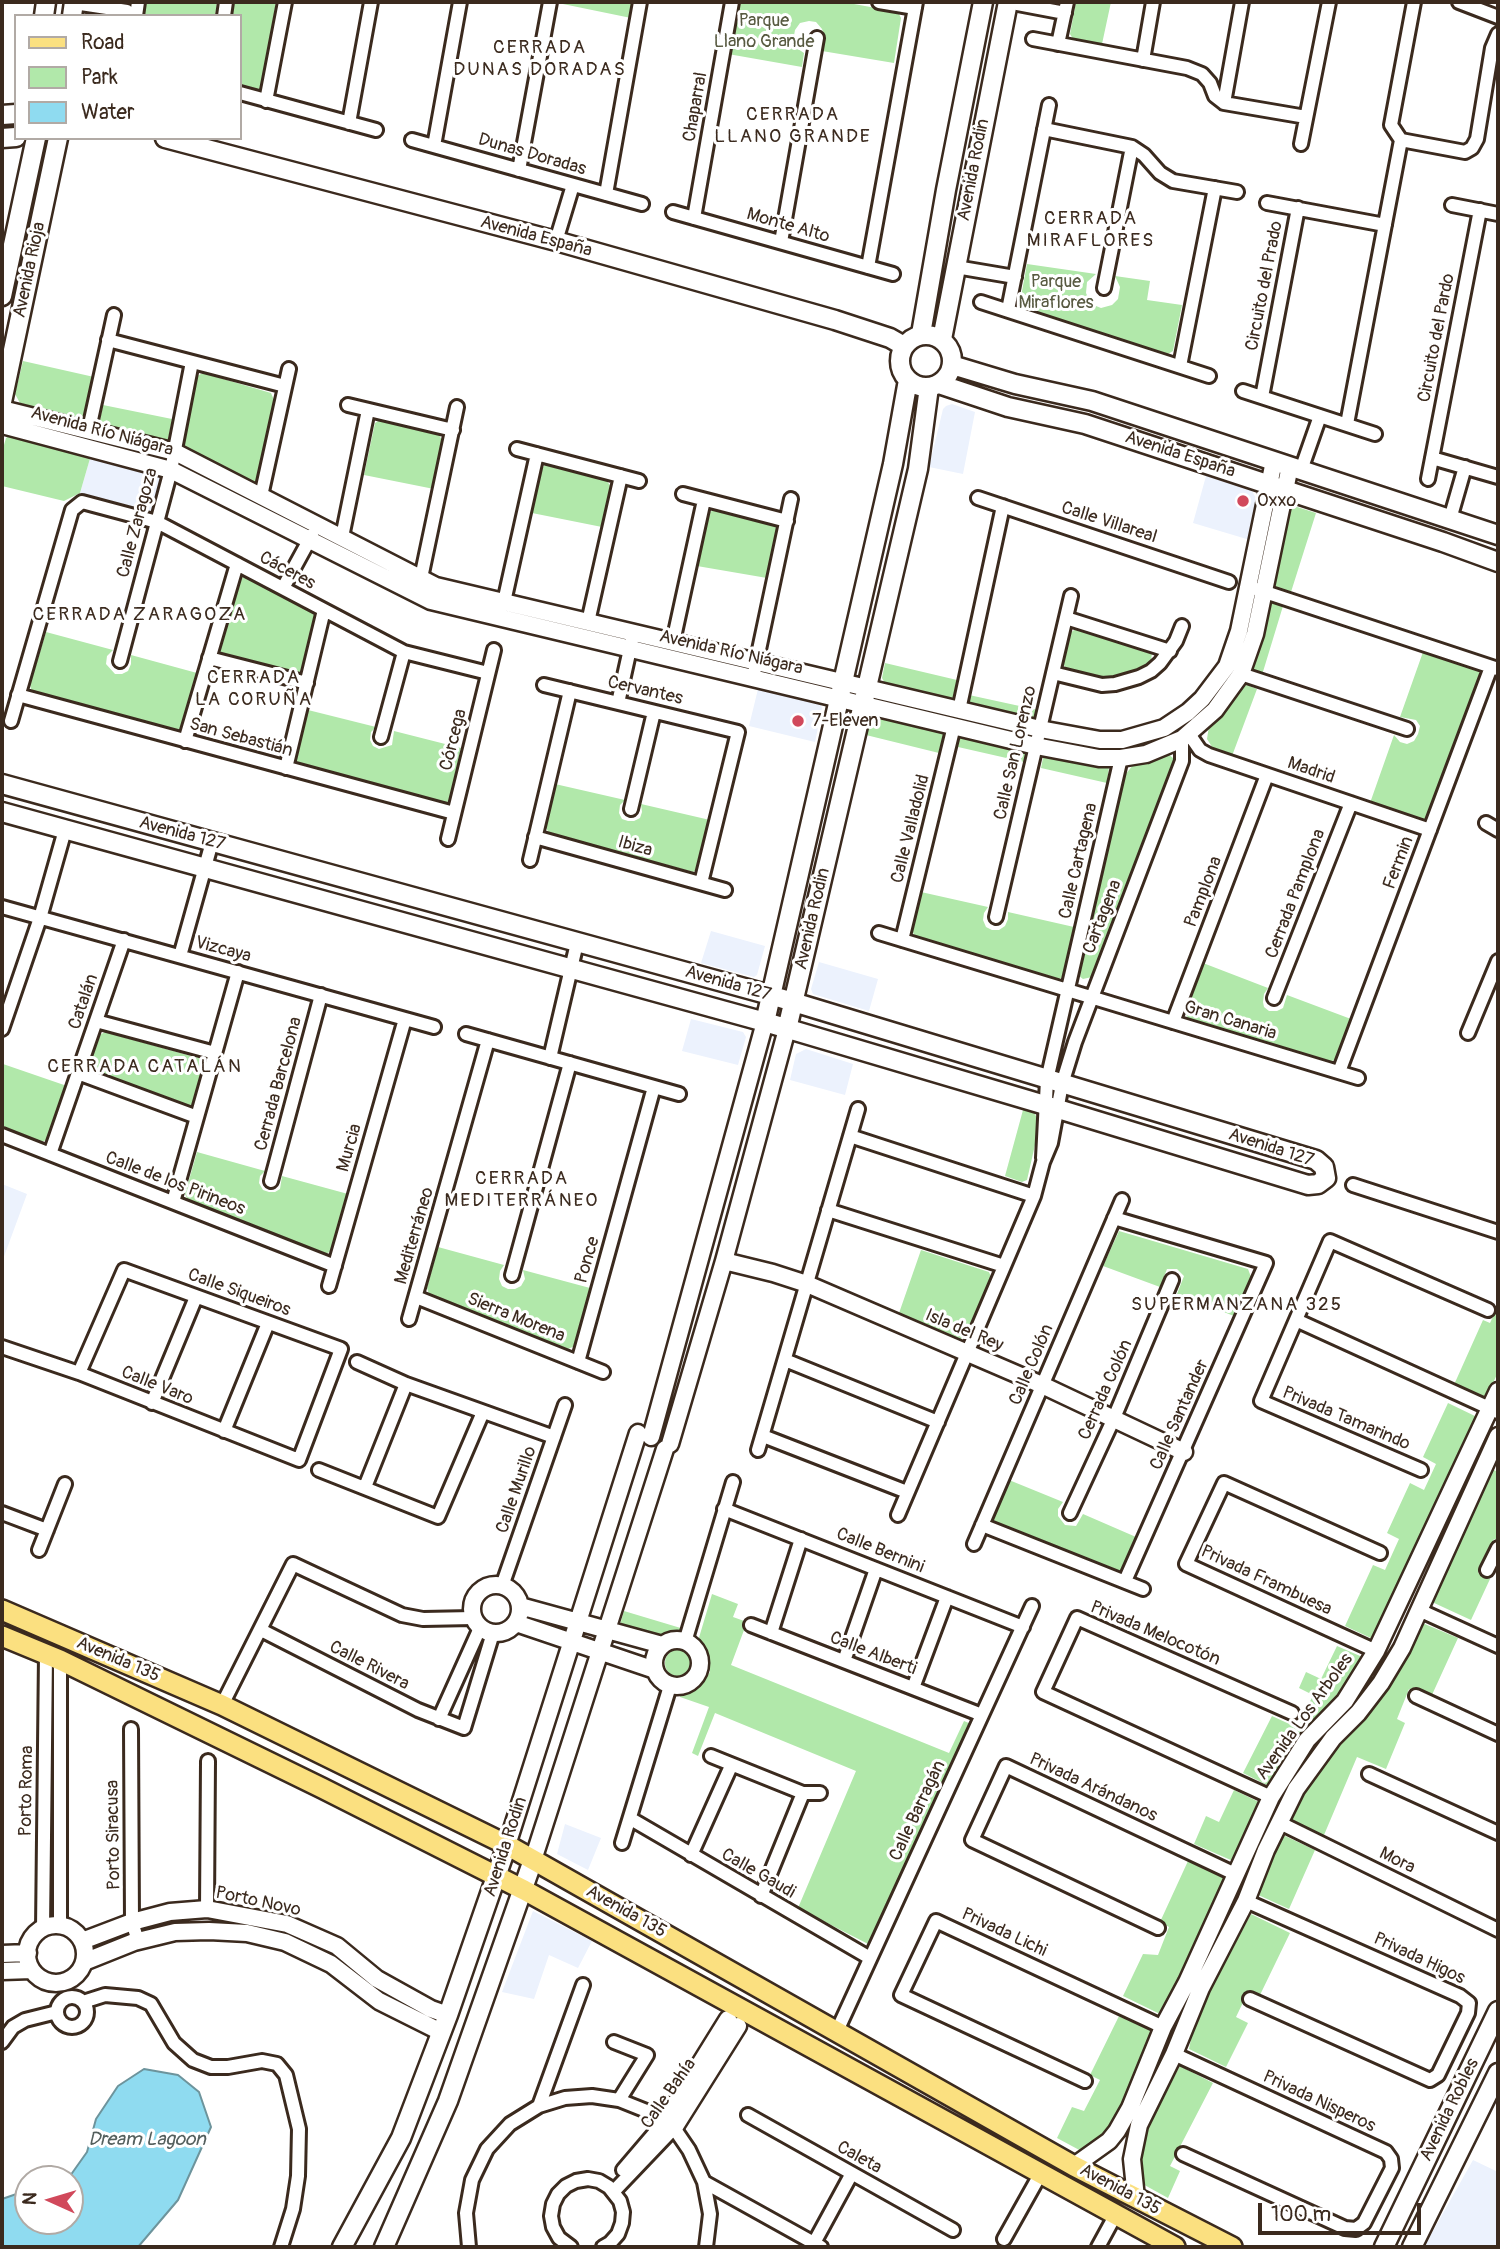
<!DOCTYPE html>
<meta charset="utf-8">
<style>
body{margin:0}
#map{position:relative;width:1500px;height:2249px;overflow:hidden;background:#fff;font-family:Pangolin,sans-serif}
canvas{display:block}
.frame{position:absolute;inset:0;border:4px solid #3b2a1e;pointer-events:none}
.legend{position:absolute;left:14px;top:14px;width:228px;height:126px;box-sizing:border-box;background:#fff;border:2px solid #b1aaa5;margin:0;padding:9px 12px;list-style:none;font-size:21px;color:#3b2a1e}
.legend li{display:flex;align-items:center;gap:14px;height:35px}
.legend b{width:35px;border:2px solid #b1aaa5}
.north{position:absolute;left:14px;top:2165px;width:70px;height:70px;box-sizing:border-box;background:#fff;border:2px solid #b1aaa5;border-radius:50%;rotate:274deg;font-size:19px;font-weight:700;line-height:28px;text-align:center;color:#3b2a1e}
.north::after{content:'';display:block;margin:auto;width:24px;height:32px;background:#d1495b;clip-path:polygon(50% 0,100% 100%,50% 72%,0 100%)}
.scale{position:absolute;left:1258px;top:2203px;width:163px;height:32px;box-sizing:border-box;border:4px solid #3b2a1e;border-top:0;padding-left:9px;font-size:21px;line-height:24px;white-space:nowrap;color:#3b2a1e;-webkit-text-stroke:5px #fff;paint-order:stroke}
</style>
<div id="map">
<canvas width="1500" height="2249"></canvas>
<div class="frame"></div>
<ul class="legend">
<li><b style="height:9px;background:#fbe080"></b>Road</li>
<li><b style="height:19px;background:#b1e8aa"></b>Park</li>
<li><b style="height:19px;background:#8fdbf0"></b>Water</li>
</ul>
<div class="north">N</div>
<div class="scale">100 m</div>
</div>
<script>
const ctx = document.querySelector('canvas').getContext('2d');
ctx.lineJoin = 'round';
function paint(path, color) { ctx.fillStyle = color; ctx.fill(path, 'evenodd'); }
const shape = rows => new Path2D(rows.map(r => 'M' + r).join(''));
function stroke(path, color, width, dash) { ctx.strokeStyle = color; ctx.lineWidth = width; ctx.lineCap = dash ? 'butt' : 'round'; ctx.setLineDash(dash || []); ctx.stroke(path); }
function label(font, color, halo, rows, align = 'center') {
  ctx.font = font + ' Pangolin,sans-serif'; ctx.lineWidth = 6; ctx.setLineDash([]); ctx.textBaseline = 'middle'; ctx.strokeStyle = halo; ctx.fillStyle = color; for (const [text, x, y, turn = 0] of rows) {
    ctx.save(); ctx.translate(x, y); ctx.rotate((+turn || 0) * Math.PI / 180); ctx.textAlign = isNaN(turn) ? turn : align; if (halo) ctx.strokeText(text, 0, 0); ctx.fillText(text, 0, 0); ctx.restore();
  }
}
paint(shape([
 [952,404,975,412,963,474,929,467,943,409,946,406],
 [91,455,156,472,160,478,152,511,80,493],
 [1206,476,1252,491,1258,502,1250,540,1193,523],
 [758,689,820,703,822,708,815,742,749,726],
 [711,931,765,946,757,975,754,977,701,963],
 [819,962,878,979,869,1011,813,994,811,989],
 [691,1019,743,1032,746,1037,738,1065,682,1051],
 [806,1049,853,1064,845,1095,790,1080,796,1054],
 [2,1184,27,1194,2,1262],
 [565,1824,601,1838,588,1870,557,1854],
 [533,1911,592,1941,578,1968,549,1955,534,1999,502,1992],
 [1473,2160,1498,2172,1498,2247,1424,2247]
]), '#ecf2fd');
paint(shape([
 [144,2,217,2,215,16,146,16,143,10],
 [234,2,276,2,262,88,254,91,240,87,240,16,232,16],
 [561,2,634,2,631,18,558,3],
 [737,2,843,2,898,12,901,18,894,63,822,51,825,37,822,29,816,22,809,21,800,23,795,30,793,41,798,49,804,53,802,67,728,54],
 [1076,2,1111,2,1102,44,1073,39,1070,34],
 [1027,264,1096,274,1087,282,1086,293,1091,304,1101,308,1112,305,1118,299,1120,287,1115,276,1150,281,1147,300,1182,305,1173,351,1168,354,1022,307,1020,302],
 [23,361,94,377,85,414,79,419,20,403,15,394],
 [203,373,271,393,274,400,256,482,250,483,183,452,180,445,195,377],
 [103,405,172,419,168,440,163,442,101,426,100,420],
 [380,420,439,435,443,442,434,489,364,475,375,423],
 [12,434,91,455,80,493,64,501,2,486,2,452,6,438],
 [545,465,607,481,611,487,602,527,532,513,541,469],
 [1294,506,1316,513,1291,592,1275,587,1273,581,1288,510],
 [714,510,775,526,778,531,767,578,697,566,708,513],
 [245,577,313,612,315,618,303,670,299,673,222,655,219,648,239,578],
 [1272,603,1283,606,1262,675,1253,672,1251,667,1267,605],
 [1077,628,1152,652,1151,662,1136,671,1115,677,1103,678,1067,669,1063,664,1070,633],
 [46,632,113,650,107,656,106,664,115,674,122,674,128,671,131,664,131,655,197,673,182,728,175,731,32,692,30,685],
 [1423,652,1478,670,1481,675,1428,817,1422,820,1370,803,1394,735,1400,742,1407,744,1414,741,1418,734,1420,726,1416,720,1400,717],
 [885,663,957,680,953,697,949,701,887,687,882,678],
 [1247,685,1257,689,1232,756,1214,750,1207,739,1209,726,1224,712,1242,687],
 [969,695,1038,710,1036,718,1032,722,970,707,967,703],
 [308,710,376,727,371,732,370,740,373,746,379,749,392,745,394,731,461,748,449,801,442,804,298,764,296,758],
 [879,714,940,728,944,734,939,753,866,735,870,720],
 [964,735,1024,750,1026,755,1024,762,958,747,959,738],
 [1167,753,1173,758,1174,763,1092,977,1083,979,1079,976,1079,971,1125,775,1133,765],
 [1048,756,1104,764,1109,767,1107,783,1041,768,1043,758],
 [555,784,625,800,620,805,619,813,622,819,628,821,634,821,640,818,642,812,641,804,710,820,698,869,693,872,549,833,545,826],
 [921,892,988,907,984,913,983,920,986,927,992,930,999,930,1005,926,1008,919,1008,912,1074,927,1063,977,1057,980,915,938,912,929],
 [1203,963,1268,988,1264,994,1263,1002,1264,1007,1269,1011,1277,1011,1283,1008,1287,995,1351,1019,1336,1059,1330,1062,1188,1018,1185,1012],
 [105,1032,202,1059,205,1064,194,1104,188,1106,94,1071,90,1064,98,1036],
 [3,1064,67,1086,48,1139,42,1142,2,1127],
 [1023,1110,1033,1111,1040,1123,1027,1180,1022,1182,1005,1176],
 [197,1152,265,1171,260,1176,259,1183,263,1190,269,1192,275,1192,280,1189,282,1176,348,1194,331,1251,326,1254,188,1200,185,1194],
 [1119,1231,1248,1269,1251,1277,1234,1316,1177,1294,1184,1276,1177,1269,1167,1269,1160,1287,1103,1266],
 [438,1247,504,1265,500,1271,499,1279,502,1286,508,1289,515,1289,521,1286,525,1279,523,1270,590,1288,575,1346,568,1349,429,1294,427,1288],
 [921,1250,989,1272,991,1277,968,1334,959,1340,898,1316],
 [1498,1306,1498,1372,1485,1401,1453,1387,1483,1320,1490,1323],
 [1448,1403,1477,1417,1373,1639,1345,1626,1373,1565,1385,1570,1399,1539,1387,1533,1410,1483,1424,1490,1436,1464,1423,1457],
 [1492,1469,1498,1472,1498,1540,1494,1539,1478,1573,1490,1579,1471,1620,1432,1602],
 [1009,1480,1063,1502,1058,1509,1058,1516,1065,1525,1076,1526,1083,1514,1136,1537,1121,1574,991,1522],
 [712,1594,738,1604,733,1617,747,1622,731,1665,949,1753,964,1721,971,1724,870,1945,798,1908,856,1771,715,1713,698,1756,692,1753,709,1707,680,1697,680,1693,695,1690,700,1686,710,1672,708,1655,698,1641],
 [624,1611,684,1629,683,1632,664,1638,619,1628],
 [1420,1622,1458,1638,1431,1697,1409,1689,1397,1719,1405,1723,1386,1769,1357,1757,1324,1835,1287,1820,1292,1808],
 [1337,1646,1367,1659,1351,1681,1271,1787,1243,1773,1272,1716,1298,1728,1313,1695,1299,1688,1306,1672,1321,1679],
 '665 1663a14 14 0 1 1 28 0a14 14 0 1 1-28 0Z',
 [1234,1790,1259,1802,1233,1861,1194,1844,1206,1816,1219,1822],
 [1283,1835,1315,1850,1289,1909,1256,1894],
 [1188,1861,1226,1879,1162,2015,1123,1996,1143,1954,1158,1955,1169,1927,1160,1922],
 [1251,1914,1290,1933,1260,1995,1249,1990,1236,2017,1248,2023,1226,2067,1189,2049,1192,2034,1207,1996],
 [1119,2016,1156,2033,1126,2098,1112,2122,1102,2136,1083,2152,1057,2138,1072,2107,1084,2111,1100,2080,1090,2075],
 [1180,2066,1213,2083,1170,2166,1180,2171,1168,2198,1139,2182,1139,2159,1142,2135]
]), '#b1e8aa');
const water = shape([
 [144,2069,178,2075,199,2092,211,2127,178,2200,138,2247,2,2247,2,2199,28,2190,28,2221,70,2221,70,2179,61,2179,70,2176,87,2152,96,2119,118,2086,144,2069]
]);
paint(water, '#8fdbf0');
stroke(water, '#6d949c', 2);
const minor = shape([
 [879,2,915,8],
 [1007,2,1065,13],
 [1459,2,1498,17],
 [74,3,127,11,131,16],
 [136,16,138,2],
 [224,16,226,2],
 [1033,39,1187,68,1202,74,1210,83,1215,96,1224,103,1306,117],
 [1058,44,1067,2],
 [1143,60,1153,2],
 [240,93,376,130],
 [266,101,285,2],
 [1224,103,1242,2],
 [349,123,371,2],
 [1044,129,1132,147,1144,155,1160,173,1173,181,1237,192],
 [412,140,642,204],
 [1401,140,1465,152,1472,148,1477,139,1492,48,1498,34],
 [1301,144,1329,2],
 [434,146,460,2],
 [519,170,550,2],
 [606,194,640,2],
 [1267,203,1385,225],
 [1452,205,1498,214],
 [673,212,893,274],
 [694,218,732,2],
 [556,241,573,185],
 [781,242,817,38],
 [868,267,916,2],
 [956,267,1015,277],
 [1104,288,1132,147],
 [981,302,1209,376],
 [1008,310,1049,105],
 [108,340,285,386],
 [1180,366,1215,188],
 [1243,391,1375,434],
 [1262,397,1298,208],
 [348,405,453,430],
 [1347,424,1401,140,1391,125,1414,2],
 [89,429,114,315],
 [517,449,639,481],
 [1432,458,1498,477],
 [1301,470,1320,416],
 [1428,479,1480,210],
 [683,494,787,521],
 [261,496,289,369],
 [978,498,1229,582],
 [1450,519,1465,467],
 [342,537,368,410],
 [421,578,457,407],
 [283,588,312,535],
 [1256,589,1498,669],
 [504,602,537,454],
 [1066,618,1170,651],
 [588,622,621,476],
 [673,642,704,500],
 [209,658,307,683],
 [120,661,171,470,192,362],
 [1053,673,1102,685,1115,684,1139,677,1151,671,1160,663,1176,641,1182,626],
 [1241,674,1407,729],
 [753,678,791,499],
 [544,685,738,732,701,883],
 [18,695,454,813],
 [618,703,632,640],
 [959,710,1003,506],
 [11,721,72,510,82,502,157,522,404,652,488,673],
 [1189,734,1200,750,1209,755,1430,830],
 [381,737,404,652],
 [185,741,237,564],
 [286,768,324,610],
 [631,809,654,712],
 [1486,823,1498,830],
 [535,837,725,890],
 [448,839,494,650],
 [530,860,570,691],
 [2,907,434,1027],
 [996,917,1071,596],
 [879,933,1358,1078],
 [902,940,954,726],
 [180,956,212,842],
 [1274,998,1351,803],
 [96,1021,215,1053],
 [1173,1022,1267,775],
 [2,1029,40,918,65,830],
 [1468,1033,1498,961],
 [466,1034,679,1094],
 [550,1058,577,943],
 [1339,1072,1491,667],
 [78,1073,197,1117],
 [2,1135,335,1266],
 [850,1136,1034,1196],
 [50,1154,124,940],
 [1043,1158,1047,1080,1121,758],
 [271,1181,321,995],
 [1353,1185,1498,1232],
 [173,1202,238,972],
 [828,1210,1004,1266],
 [1114,1218,1266,1263,1125,1581],
 [512,1275,570,1063],
 [329,1286,405,1019],
 [416,1297,603,1372],
 [409,1319,488,1040],
 [1296,1320,1498,1412],
 [2,1347,79,1373,299,1460,341,1349,124,1270,79,1373],
 [785,1360,938,1422],
 [357,1362,406,1384,554,1437],
 [578,1362,654,1087],
 [152,1403,196,1297],
 [224,1431,268,1323],
 [763,1436,907,1492],
 [758,1450,858,1109],
 [319,1470,438,1517,483,1412],
 [1421,1470,1261,1401,1330,1241,1488,1310],
 [365,1487,406,1384],
 [724,1509,1023,1627],
 [2,1513,47,1530],
 [1070,1513,1114,1418,1172,1280],
 [898,1515,1034,1196,1043,1162,1051,1143,1062,1084,1075,1042,1182,761,1182,739],
 [982,1525,1143,1589],
 [974,1544,1122,1200],
 [39,1550,65,1484],
 [1487,1570,1498,1548],
 [502,1586,565,1405],
 [1419,1610,1498,1646],
 [751,1625,982,1715],
 [261,1630,418,1710,464,1728,493,1633],
 [771,1633,801,1539],
 [685,1642,733,1482],
 [1376,1651,1186,1564,1224,1483,1380,1553],
 [60,1660,60,1925],
 [844,1661,876,1569],
 [913,1688,947,1597],
 [1416,1696,1498,1734],
 [222,1705,293,1564,402,1615,423,1619,473,1618],
 [439,1719,480,1628],
 [131,1729,132,1922,138,1941],
 [711,1756,803,1793,820,1793],
 [1369,1774,1498,1833],
 [1271,1797,1043,1692,1077,1618,1292,1713],
 [631,1819,870,1958],
 [1280,1823,1498,1930],
 [622,1843,670,1686],
 [691,1855,731,1766],
 [761,1896,803,1793],
 [1246,1901,1460,1996,1469,2003,1468,2013,1438,2075,1430,2080,1250,1999],
 [207,1909,208,1761],
 [1158,1928,972,1840,1006,1766,1235,1874],
 [43,1929,46,1654],
 '57 2012a15 15 0 1 1 30 0a15 15 0 1 1-30 0Z',
 [83,2002,105,1995,138,1998,151,2004,174,2043,193,2060,211,2067,228,2067,262,2061,277,2064,286,2075,299,2129,298,2176,293,2209,281,2247],
 [837,2031,1032,1606],
 [2,2042,13,2027,25,2020,57,2012],
 [614,2042,647,2055,619,2100],
 [1174,2054,1386,2152,1391,2159,1392,2168,1364,2223,1356,2229,1345,2228,1183,2154],
 [1085,2081,901,1995,936,1921,1163,2027],
 [539,2106,583,1985],
 [748,2115,953,2230],
 [623,2170,664,2122],
 [704,2182,821,2247],
 [614,2191,674,2128],
 [1004,2239,1041,2173],
 [814,2243,851,2175],
 [469,2247,466,2213,472,2180,487,2149,510,2124,539,2106,565,2098,592,2096,619,2100,644,2110,674,2128,689,2150,704,2182,710,2214,706,2247],
 [571,2247,559,2238,553,2227,551,2216,553,2204,558,2194,566,2186,576,2181,588,2179,599,2181,609,2187,620,2201,623,2212,622,2223,618,2234,610,2243,603,2247],
 [1098,2247,1116,2214]
]);
const tertiary = shape([
 [2,409,175,452,436,586,1040,729,1100,740,1122,740,1164,728,1188,712,1202,699,1227,666,1239,631,1274,461],
 [2,425,171,470,431,601,1036,746,1099,758,1121,758,1146,754,1182,739,1215,710,1241,674,1255,634,1290,466],
 [724,1261,773,1273,807,1284,1042,1385,1184,1452],
 [651,1437,765,1022],
 [670,1444,724,1261,787,1029],
 '472 1609a24 24 0 1 1 48 0a24 24 0 1 1-48 0Z',
 [520,1606,662,1645],
 [516,1623,655,1670],
 '654 1663a23 23 0 1 1 46 0a23 23 0 1 1-46 0Z',
 [507,1845,638,1433],
 [533,1860,665,1449],
 '27 1954a29 29 0 1 1 58 0a29 29 0 1 1-58 0Z',
 [82,1941,132,1922,170,1912,207,1909,287,1924,337,1946,377,1979,431,2009,448,2015],
 [2,1954,28,1953],
 [84,1962,134,1942,175,1932,209,1931,247,1933,285,1942,331,1964,379,2001,441,2032],
 [2,1971,32,1970],
 [664,2122,728,2019],
 [674,2128,738,2026],
 [1074,2166,1109,2141,1117,2131,1130,2108,1163,2027,1187,1982,1271,1797,1307,1740,1345,1701,1376,1651,1498,1391],
 [1136,2198,1132,2159,1139,2125,1174,2054,1201,1988,1246,1901,1266,1850,1296,1789,1333,1738,1358,1713,1381,1683,1402,1648,1498,1436]
]);
const secondary = shape([
 [44,16,46,2],
 [72,16,74,2],
 [2,115,16,114],
 [2,138,16,137],
 [165,138,556,241,835,320,890,338,904,346],
 [2,296,36,138],
 [921,334,946,190,983,2],
 '900 361a26 26 0 1 1 52 0a26 26 0 1 1-52 0Z',
 [942,339,1008,2],
 [952,365,1015,384,1092,401,1498,535],
 [939,384,1008,407,1085,424,1443,542,1498,562],
 [2,402,58,138],
 [2,784,770,995,1316,1160,1324,1167,1326,1178,1318,1184,1308,1185,1045,1105,765,1022,2,812],
 [765,1022,893,464,908,380],
 [787,1029,918,469,929,387],
 [342,2247,401,2138,448,2015,507,1845],
 [384,2247,448,2101,533,1860],
 [1384,2247,1498,2011],
 [1412,2247,1498,2073]
]);
const primary = shape([
 [2,1610,222,1705,507,1845,1074,2166,1232,2247],
 [2,1636,60,1660,322,1788,524,1890,1175,2247]
]);
stroke(minor, '#3b2a1e', 18);
stroke(tertiary, '#3b2a1e', 21);
stroke(secondary, '#3b2a1e', 23);
stroke(primary, '#3b2a1e', 24);
stroke(minor, '#fff', 12);
stroke(tertiary, '#fff', 16);
stroke(secondary, '#fff', 18);
stroke(primary, '#fbe080', 19);
for (const [x, y, r, color] of [
 [1243,501,7,"#d1495b"],
 [798,721,7,"#d1495b"]
]) { const dot = new Path2D(); dot.arc(x, y, r, 0, 2 * Math.PI); ctx.fillStyle = color; ctx.fill(dot); stroke(dot, '#fff', 2.5); }
label('18px', '#585a41', '#fff', [
 ["Parque",764,21],
 ["Llano Grande",764,42],
 ["Parque",1056,282],
 ["Miraflores",1056,303]
]);
label('18px', '#3b2a1e', '#fff', [
 ["Chaparral",696,107,-80],
 ["Dunas Doradas",532,155,16],
 ["Avenida Rodin",974,170,-79],
 ["Monte Alto",788,226,16],
 ["Avenida España",536,237,15],
 ["Avenida Rioja",30,270,-78],
 ["Circuito del Prado",1265,286,-79],
 ["Circuito del Pardo",1437,338,-79],
 ["Avenida Río Niágara",102,432,15],
 ["Avenida España",1180,455,18],
 ["Calle Zaragoza",138,523,-75],
 ["Calle Villareal",1109,523,18],
 ["Cáceres",287,571,28],
 ["Avenida Río Niágara",731,653,13],
 ["Cervantes",645,691,13],
 ["San Sebastián",241,738,15],
 ["Córcega",454,740,-76],
 ["Calle San Lorenzo",1016,753,-77],
 ["Madrid",1311,771,19],
 ["Calle Valladolid",911,829,-76],
 ["Avenida 127",182,834,15],
 ["Ibiza",635,847,16],
 ["Calle Cartagena",1079,861,-77],
 ["Fermin",1399,863,-69],
 ["Pamplona",1204,892,-69],
 ["Cerrada Pamplona",1296,894,-69],
 ["Cartagena",1103,917,-69],
 ["Avenida Rodin",813,919,-77],
 ["Vizcaya",223,950,15],
 ["Avenida 127",728,984,16],
 ["Catalán",84,1002,-71],
 ["Gran Canaria",1230,1021,17],
 ["Cerrada Barcelona",279,1084,-75],
 ["Murcia",350,1148,-74],
 ["Avenida 127",1271,1148,18],
 ["Calle de los Pirineos",175,1184,21],
 ["Mediterráneo",415,1236,-74],
 ["Ponce",588,1260,-74],
 ["Calle Siqueiros",239,1293,20],
 ["Sierra Morena",516,1318,22],
 ["Isla del Rey",964,1331,23],
 ["Calle Colón",1032,1365,-67],
 ["Calle Varo",157,1386,22],
 ["Cerrada Colón",1106,1390,-66],
 ["Calle Santander",1180,1415,-66],
 ["Privada Tamarindo",1346,1419,23],
 ["Calle Murillo",517,1490,-71],
 ["Calle Bernini",880,1551,22],
 ["Privada Frambuesa",1266,1581,25],
 ["Privada Melocotón",1155,1634,23],
 ["Calle Alberti",873,1654,21],
 ["Avenida 135",118,1660,23],
 ["Calle Rivera",369,1666,27],
 ["Avenida Los Arboles",1305,1717,-54],
 ["Privada Arándanos",1093,1788,25],
 ["Porto Roma",27,1791,-89],
 ["Calle Barragán",918,1811,-65],
 ["Porto Siracusa",114,1835,-91],
 ["Avenida Rodin",506,1847,-72],
 ["Mora",1397,1861,26],
 ["Calle Gaudi",758,1874,30],
 ["Porto Novo",258,1902,12],
 ["Avenida 135",626,1912,29],
 ["Privada Lichi",1004,1933,25],
 ["Privada Higos",1419,1959,25],
 ["Calle Bahía",669,2094,-55],
 ["Privada Nisperos",1319,2102,25],
 ["Avenida Robles",1450,2110,-64],
 ["Caleta",859,2158,29],
 ["Avenida 135",1120,2190,28]
]);
label('18px', '#3b2a1e', '#fff', [
 ["Oxxo",1257,501],
 ["7-Eleven",812,721]
], 'left');
ctx.letterSpacing = '2px';
label('19px', '#3b2a1e', '#fff', [
 ["CERRADA",540,48],
 ["DUNAS DORADAS",540,70],
 ["CERRADA",793,115],
 ["LLANO GRANDE",793,137],
 ["CERRADA",1091,219],
 ["MIRAFLORES",1091,241],
 ["CERRADA ZARAGOZA",140,615],
 ["CERRADA",254,678],
 ["LA CORUÑA",254,700],
 ["CERRADA CATALÁN",145,1067],
 ["CERRADA",522,1179],
 ["MEDITERRÁNEO",522,1201],
 ["SUPERMANZANA 325",1237,1305]
]);
ctx.letterSpacing = '0px';
label('italic 19px', '#545f5d', '#fff', [
 ["Dream Lagoon",147,2140]
]);
</script>
